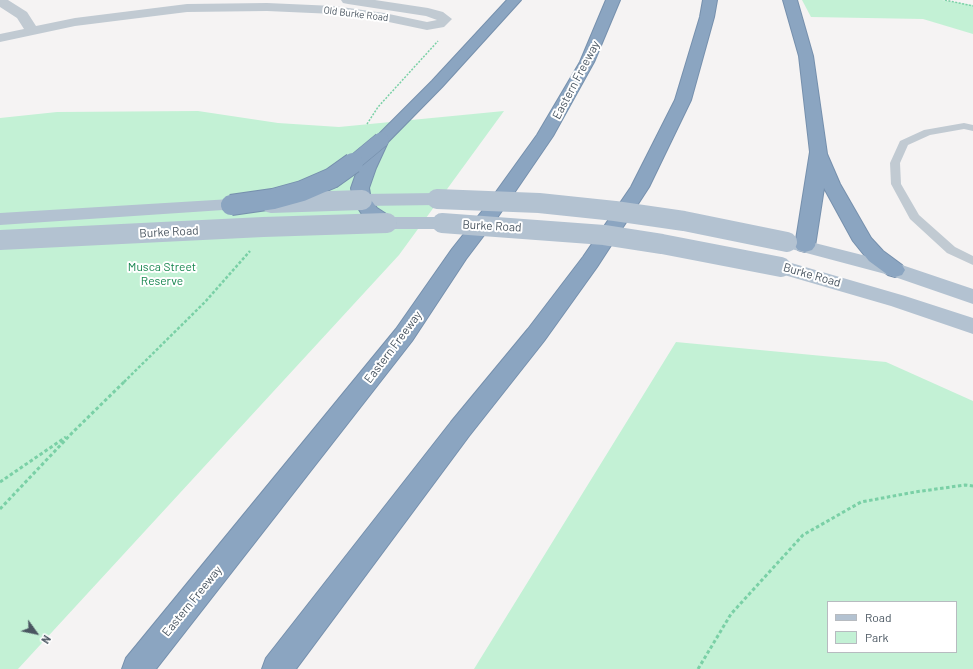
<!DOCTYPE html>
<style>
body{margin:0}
#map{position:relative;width:973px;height:669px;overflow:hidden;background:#f5f3f3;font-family:Barlow,sans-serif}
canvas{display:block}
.legend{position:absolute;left:827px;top:601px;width:130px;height:52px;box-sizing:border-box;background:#fff;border:1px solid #b7bbc0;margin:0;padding:5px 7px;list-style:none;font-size:12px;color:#4a5661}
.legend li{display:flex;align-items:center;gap:8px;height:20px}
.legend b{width:20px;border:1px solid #b7bbc0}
.north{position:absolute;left:16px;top:613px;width:40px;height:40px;-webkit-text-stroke:3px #fff;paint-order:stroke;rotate:123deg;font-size:11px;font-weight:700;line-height:16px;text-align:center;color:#4a5661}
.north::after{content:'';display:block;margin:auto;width:14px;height:18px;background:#4a5661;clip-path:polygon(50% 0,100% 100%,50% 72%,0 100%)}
</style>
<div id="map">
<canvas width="973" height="669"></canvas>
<ul class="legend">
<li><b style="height:5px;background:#b3c2d1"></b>Road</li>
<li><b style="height:11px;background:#c3f1d5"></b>Park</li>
</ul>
<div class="north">N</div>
</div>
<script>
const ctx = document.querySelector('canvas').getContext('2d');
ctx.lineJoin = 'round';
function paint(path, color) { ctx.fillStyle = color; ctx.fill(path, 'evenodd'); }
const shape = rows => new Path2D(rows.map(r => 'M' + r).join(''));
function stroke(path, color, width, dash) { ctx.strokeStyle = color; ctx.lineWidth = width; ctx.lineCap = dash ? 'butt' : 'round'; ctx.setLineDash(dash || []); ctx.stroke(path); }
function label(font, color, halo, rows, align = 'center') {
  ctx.font = font + ' Barlow,sans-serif'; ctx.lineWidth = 4; ctx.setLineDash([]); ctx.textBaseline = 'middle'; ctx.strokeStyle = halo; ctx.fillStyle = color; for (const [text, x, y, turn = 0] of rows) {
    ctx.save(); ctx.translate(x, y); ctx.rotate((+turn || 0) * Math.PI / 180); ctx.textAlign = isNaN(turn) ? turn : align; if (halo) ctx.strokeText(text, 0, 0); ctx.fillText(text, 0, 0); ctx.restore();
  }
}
paint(shape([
 [802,0,942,0,973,5,973,34,923,19,811,17],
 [198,111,278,123,339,127,504,111,399,255,18,669,0,669,0,118,57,112],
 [676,342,886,362,973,401,973,669,474,669],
 [828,602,956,602,956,652,828,652]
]), '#c3f1d5');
const highway = shape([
 [507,0,521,0,442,87,388,142,376,168,369,188,371,200,377,208,394,219,397,223,394,227,387,229,380,227,363,216,353,200,351,188,358,168,373,140,432,81,507,0],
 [606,0,620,0,594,62,553,136,497,218,466,259,412,341,156,669,122,669,126,658,396,329,452,249,483,210,537,135,580,62,606,0],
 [703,0,717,0,714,17,691,100,649,187,597,267,544,341,469,436,296,669,262,669,266,658,451,422,528,329,583,257,631,187,675,100,700,17,703,0],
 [783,0,797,0,813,56,827,154,840,184,871,238,883,251,902,265,905,270,902,275,895,277,888,275,869,261,853,241,824,188,815,246,812,250,805,252,798,250,795,246,810,152,799,56,783,0]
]);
stroke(highway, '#7690ad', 2);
stroke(shape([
 [945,0,973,6],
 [367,124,378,107,438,41]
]), '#7ad0a6', 1.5, [2, 1.5]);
stroke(shape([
 [124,382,205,302,250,251]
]), '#7ad0a6', 2.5, [3, 2]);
stroke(shape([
 [0,482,66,437],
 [0,509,72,433,125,381],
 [698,669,731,614,803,535,861,502,915,492,965,485,973,486]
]), '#7ad0a6', 3, [3.5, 2.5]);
paint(shape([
 [964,123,973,125,973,131,964,129,930,135,908,145,900,163,901,184,919,215,955,247,973,256,973,265,947,253,910,219,891,184,890,163,900,141,924,130,964,123]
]), '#c1cad2');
paint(shape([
 [0,0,8,0,27,12,36,26,75,18,187,4,267,3,334,6,384,13,427,22,437,20,426,16,348,4,343,3,341,0,375,0,428,8,443,12,452,19,444,27,427,30,384,21,334,14,267,11,187,12,75,26,0,42,0,34,24,29,17,18,0,7,0,0]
]), '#c1cad2');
paint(shape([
 [437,193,444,195,446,199,444,203,437,205,362,206,355,204,353,200,355,196,362,194,437,193],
 [231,199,238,201,240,205,238,209,0,225,0,213,231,199],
 [387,217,442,217,449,219,452,223,449,227,442,229,387,229,380,227,377,223,380,219,387,217],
 [787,236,902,265,973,289,973,304,889,275,780,246,777,242,780,238,787,236],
 [781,260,905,296,973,318,973,334,891,306,774,272,771,267,774,262,781,260]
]), '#b3c2d1');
paint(highway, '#8ba5c1');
const highwayBridgeFar1 = shape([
 [352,164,381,140]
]);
const highwayBridge = shape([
 [231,205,273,199,302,191,332,178,353,163]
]);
stroke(highwayBridgeFar1, '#7690ad', 16, []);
stroke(highwayBridge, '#7690ad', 22, []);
stroke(shape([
 [437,199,539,203,615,211,684,221,787,242],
 [271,203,362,200],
 [442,223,604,235,662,244,781,267],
 [0,240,263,227,387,223]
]), '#b3c2d1', 20);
stroke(highwayBridgeFar1, '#8ba5c1', 15);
stroke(highwayBridge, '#8ba5c1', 20);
label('10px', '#4a5661', '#fff', [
 ["Old Burke Road",356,14,7]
]);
label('12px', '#4a5661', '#fff', [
 ["Eastern Freeway",576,80,-62],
 ["Burke Road",492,226,3],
 ["Burke Road",169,232,-3],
 ["Burke Road",812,275,16],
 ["Eastern Freeway",393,347,-53],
 ["Eastern Freeway",192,601,-51]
]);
label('12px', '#17864f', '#fff', [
 ["Musca Street",162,267],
 ["Reserve",162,281]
]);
</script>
